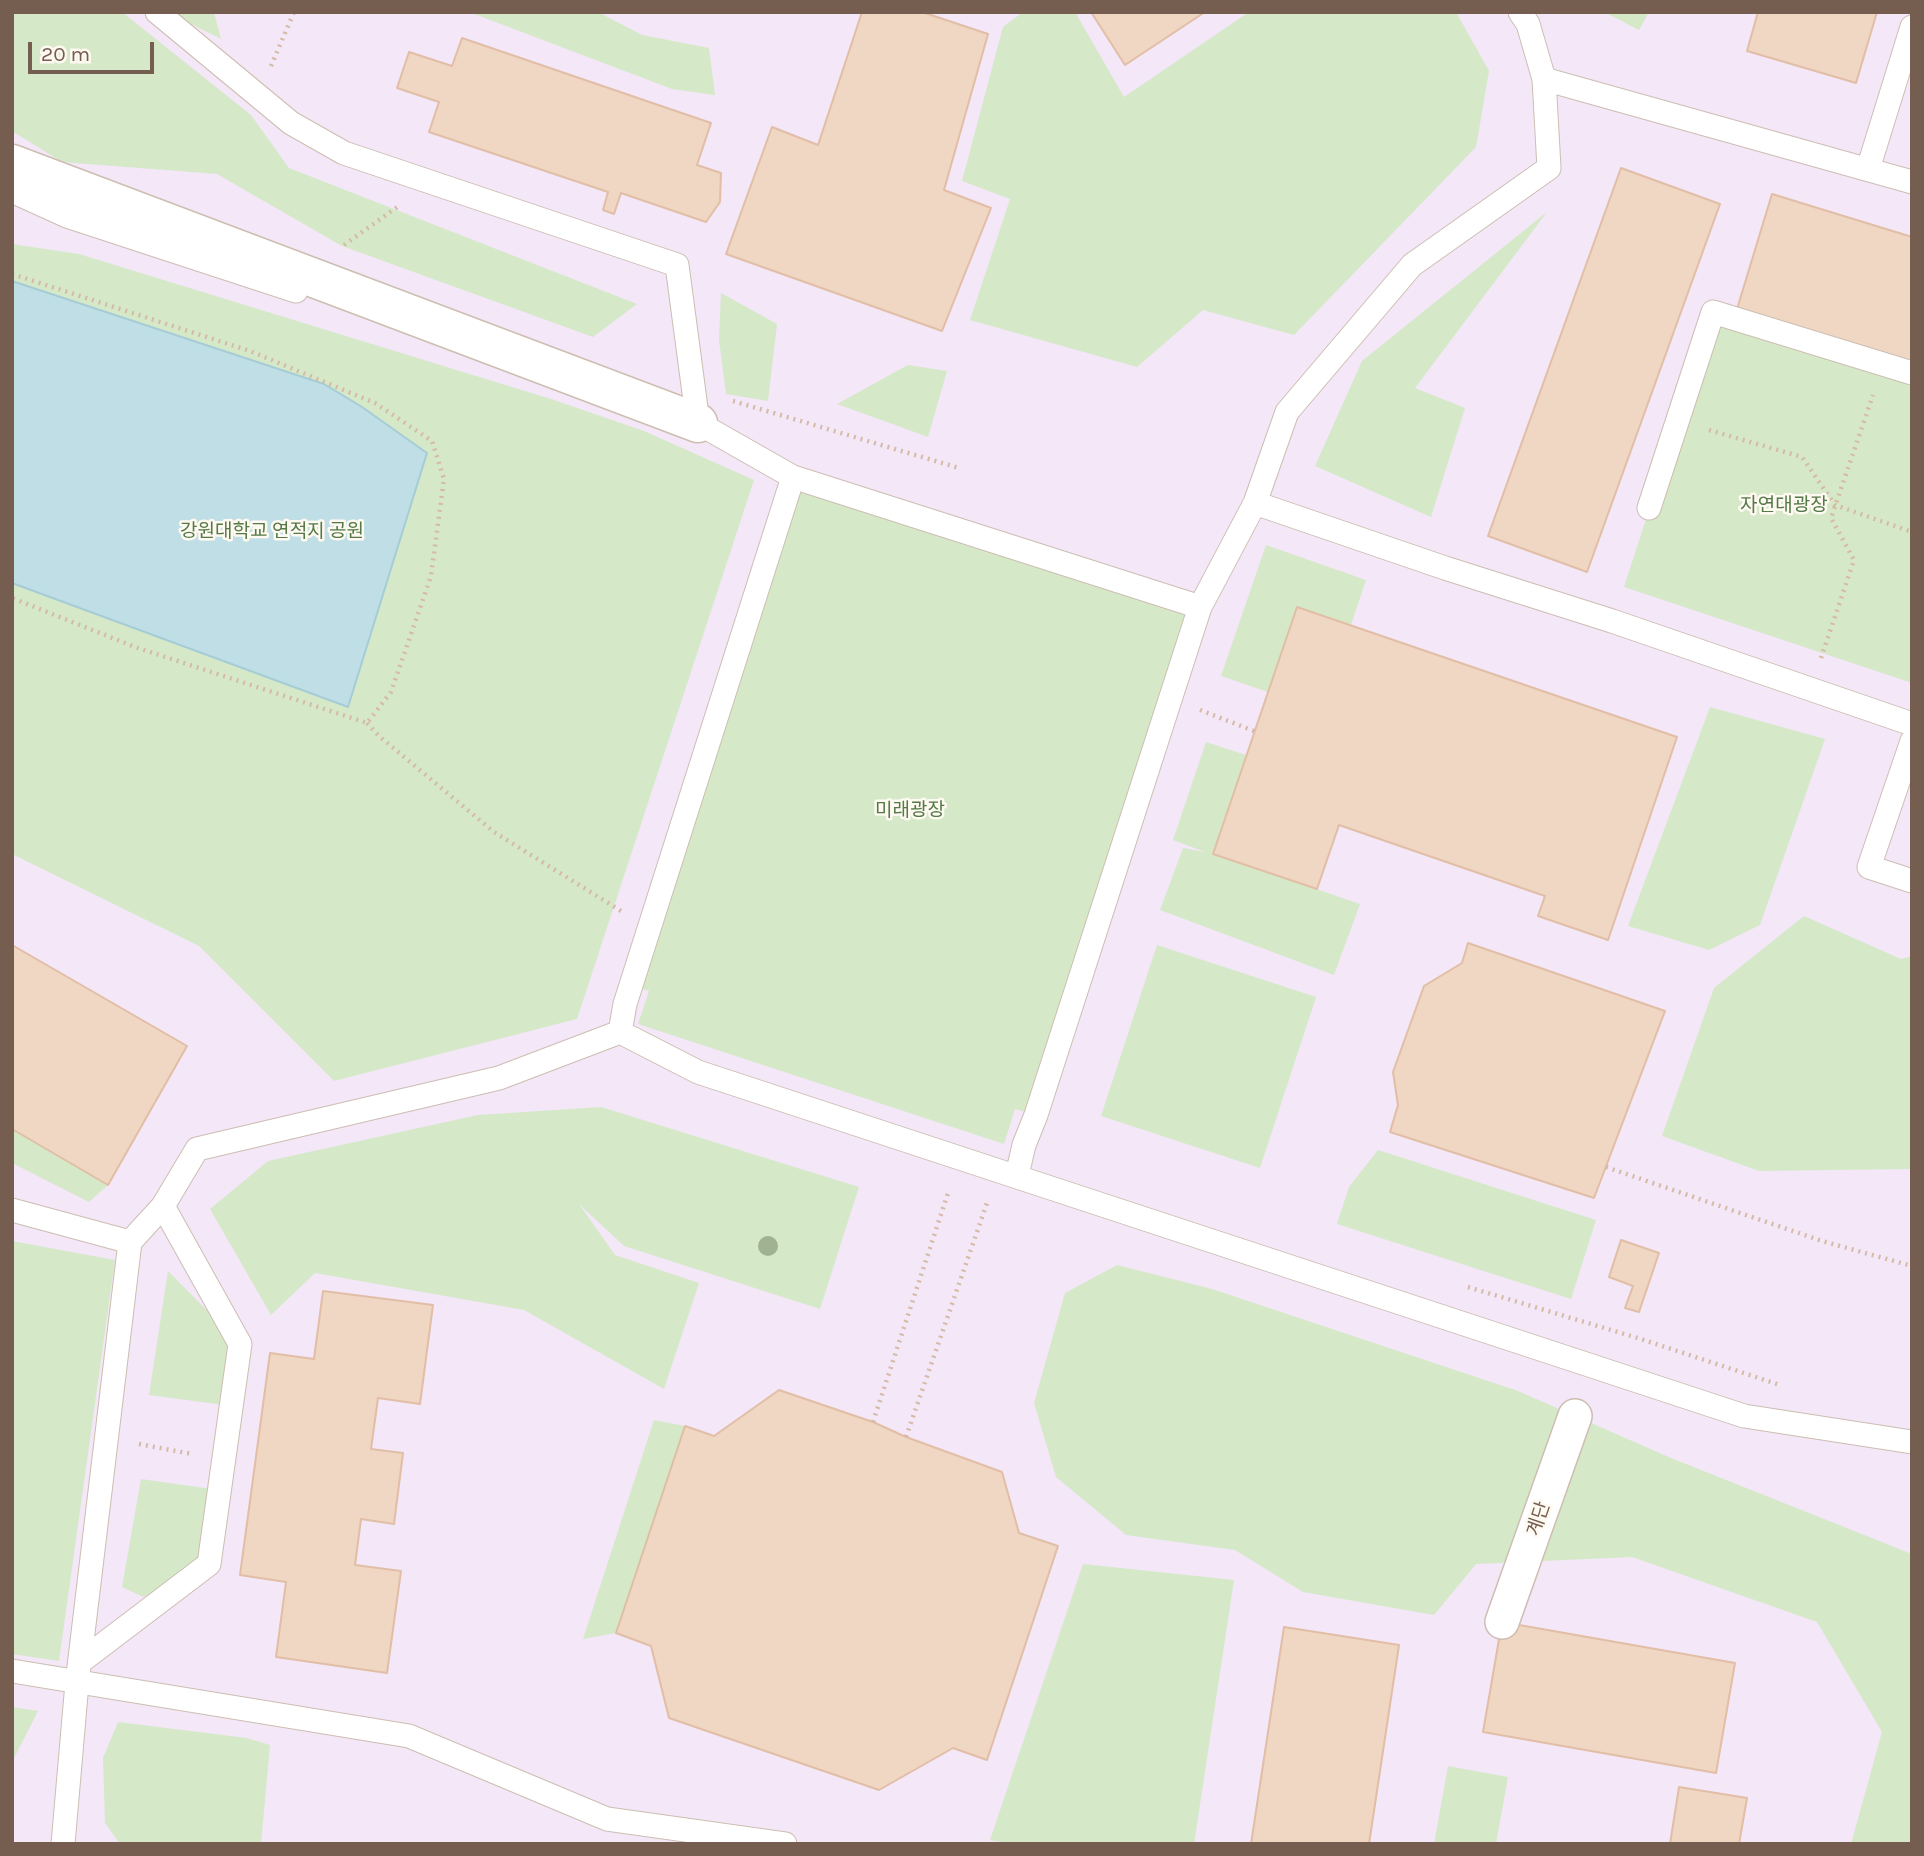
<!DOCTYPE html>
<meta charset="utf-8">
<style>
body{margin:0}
#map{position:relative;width:1924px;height:1856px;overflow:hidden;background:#fcf6eb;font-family:Karla,sans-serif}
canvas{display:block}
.frame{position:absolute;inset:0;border:14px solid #755e4f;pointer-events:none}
.scale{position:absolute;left:28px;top:42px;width:126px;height:32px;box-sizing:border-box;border:4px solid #755e4f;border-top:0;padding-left:9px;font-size:21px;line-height:24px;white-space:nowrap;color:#755e4f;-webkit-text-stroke:5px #fef9f1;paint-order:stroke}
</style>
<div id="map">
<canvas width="1924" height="1856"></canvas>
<div class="frame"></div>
<div class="scale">20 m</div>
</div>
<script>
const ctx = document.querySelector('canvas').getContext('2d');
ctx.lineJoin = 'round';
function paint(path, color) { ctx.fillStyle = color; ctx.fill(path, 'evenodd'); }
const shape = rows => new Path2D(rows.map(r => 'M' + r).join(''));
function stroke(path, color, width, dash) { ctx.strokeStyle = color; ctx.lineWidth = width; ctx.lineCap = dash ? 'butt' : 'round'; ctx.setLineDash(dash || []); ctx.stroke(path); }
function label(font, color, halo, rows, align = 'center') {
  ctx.font = font + ' Karla,"Noto Sans KR",sans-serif'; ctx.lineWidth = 5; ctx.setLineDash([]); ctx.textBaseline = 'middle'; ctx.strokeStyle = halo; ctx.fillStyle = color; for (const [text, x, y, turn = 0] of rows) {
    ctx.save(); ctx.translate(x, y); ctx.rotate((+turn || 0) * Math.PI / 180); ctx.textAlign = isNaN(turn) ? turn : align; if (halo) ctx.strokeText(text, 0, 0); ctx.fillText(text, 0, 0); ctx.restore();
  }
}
paint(shape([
 [12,12,1912,12,1912,1844,12,1844]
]), '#f3e7f8');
paint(shape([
 [12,12,122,12,251,115,289,168,637,304,593,337,342,246,217,174,62,162,12,131],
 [167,12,214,12,221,39],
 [469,12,598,12,642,35,709,48,715,95,672,89],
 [1023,12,1075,12,1124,97,1249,12,1456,12,1489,71,1476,147,1294,335,1203,310,1137,367,970,320,1010,199,962,181,1003,27],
 [1604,12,1649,12,1639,30],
 [1547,212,1415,388,1465,408,1431,517,1315,466,1362,361],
 [12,244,79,254,551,399,644,431,754,480,577,1019,334,1081,199,946,12,854],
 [721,293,777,324,768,401,726,394,719,340],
 [1713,312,1912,373,1912,683,1624,587],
 [908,365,947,371,928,437,837,404],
 [793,477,1200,607,1036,1115,1015,1109,1004,1144,638,1024,649,991,631,985],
 [1266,545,1366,580,1351,625,1297,607,1268,692,1221,676],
 [1710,707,1825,739,1760,925,1709,950,1628,926],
 [1206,742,1246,755,1214,854,1360,904,1334,975,1160,910,1183,848,1205,852,1173,840],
 [1804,916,1901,959,1912,956,1912,1169,1759,1171,1662,1136,1714,988],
 [1157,945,1316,997,1260,1168,1101,1116],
 [601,1107,859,1187,820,1309,624,1246,579,1204,615,1255,699,1283,664,1389,524,1310,315,1273,271,1315,210,1209,268,1161,478,1115],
 [12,1129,108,1185,89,1202,12,1163],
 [1378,1150,1596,1220,1571,1299,1337,1224,1349,1187],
 [12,1241,115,1260,59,1661,12,1654],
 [1117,1265,1212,1289,1518,1391,1671,1458,1912,1554,1912,1844,1851,1844,1882,1732,1817,1622,1632,1557,1476,1564,1434,1615,1303,1592,1235,1550,1126,1535,1056,1477,1034,1403,1065,1293],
 [168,1271,240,1344,231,1406,149,1395],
 [654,1420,685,1426,616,1633,583,1639],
 [141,1479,219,1490,209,1564,143,1597,122,1587],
 [1083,1564,1234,1580,1194,1844,1012,1844,990,1840],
 [12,1707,38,1711,12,1762],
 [118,1722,247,1738,270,1745,261,1844,120,1844,105,1823,103,1758],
 [1448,1766,1508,1777,1496,1844,1434,1844]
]), '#d5e9c9');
const water = shape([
 [12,281,324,384,362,407,427,453,348,707,12,583,12,281]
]);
paint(water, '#bfdee5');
stroke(water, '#a6ccd6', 2);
const building = shape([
 [862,12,922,12,988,34,944,190,991,208,942,331,726,254,772,127,818,145,862,12],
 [1091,12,1205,12,1125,65,1091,12],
 [1758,12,1877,12,1856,83,1747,51,1758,12],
 [462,38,711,123,697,165,721,173,720,202,706,222,621,193,614,214,603,210,608,192,429,132,439,102,397,88,409,52,452,66,462,38],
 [1621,168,1720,204,1587,572,1488,536,1621,168],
 [1772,194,1912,237,1912,363,1737,309,1772,194],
 [1297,607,1677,737,1608,940,1538,916,1545,896,1339,825,1317,889,1213,854,1297,607],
 [1468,943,1665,1011,1594,1198,1390,1132,1398,1105,1393,1072,1424,986,1462,963,1468,943],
 [12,945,187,1046,108,1185,12,1129,12,945],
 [1621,1240,1659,1253,1639,1312,1625,1308,1633,1286,1609,1277,1621,1240],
 [323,1291,433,1305,420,1404,378,1398,371,1449,403,1453,394,1524,361,1519,355,1565,401,1571,387,1673,276,1657,286,1582,240,1575,270,1353,314,1359,323,1291],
 [779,1390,873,1422,906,1437,1002,1472,1019,1533,1058,1546,987,1760,953,1748,879,1790,669,1718,651,1646,616,1633,685,1426,714,1436,779,1390],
 [1502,1622,1735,1663,1716,1773,1483,1732,1502,1622],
 [1284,1627,1399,1645,1369,1844,1251,1844,1284,1627],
 [1679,1787,1747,1798,1739,1844,1670,1844,1679,1787]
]);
paint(building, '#efd7c4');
stroke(building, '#e1bea5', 2);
const service = shape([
 [157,12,291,123,344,153,677,265,698,423],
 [1544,79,1912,182],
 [1868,169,1912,27],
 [12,191,67,216,296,291],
 [688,420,698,423,793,477,1200,607],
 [1255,503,1445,568,1612,621,1912,724],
 [1649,508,1713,312,1912,373],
 [1912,741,1869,867,1912,881],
 [620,1032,625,1004,793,477],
 [1017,1175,1024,1145,1036,1115,1200,607,1255,503,1287,412,1412,265,1549,168,1544,79,1528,24,1520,12],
 [12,1210,130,1242],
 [80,1662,209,1564,240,1344,163,1206],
 [12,1671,409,1736,607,1819,785,1844],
 [63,1844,77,1683,130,1242,163,1206,197,1149,499,1078,620,1032,698,1072,1744,1416,1912,1442]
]);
const pedestrian = shape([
 [1502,1622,1575,1416]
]);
const minor = shape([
 [12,164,698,423]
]);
stroke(service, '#cdbeb1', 25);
stroke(pedestrian, '#cdbeb1', 36);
stroke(minor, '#cdbeb1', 41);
stroke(shape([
 [271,66,294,12],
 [344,245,400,205],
 [12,274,250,351,375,403,432,441,444,479,431,576,391,692,367,723,135,647,12,598],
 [733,401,959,468],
 [1709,430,1802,457,1835,505,1912,532],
 [1821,658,1854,560,1831,518,1873,395],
 [1200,710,1254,731],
 [367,723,379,736,494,832,621,911],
 [1606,1167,1822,1241,1912,1266],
 [1468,1287,1641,1339,1780,1385],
 [873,1422,949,1190],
 [906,1437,987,1203],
 [139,1444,192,1454]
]), '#d5baa6', 4.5, [2, 5]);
stroke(service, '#fff', 23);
stroke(pedestrian, '#fff', 33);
stroke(minor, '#fff', 38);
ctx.fillStyle = '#a0b291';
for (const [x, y] of [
 [768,1246]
]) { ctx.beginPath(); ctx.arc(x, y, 10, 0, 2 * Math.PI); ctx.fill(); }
label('19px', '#547a47', '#fef9f1', [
 ["자연대광장",1784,506],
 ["강원대학교 연적지 공원",272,532],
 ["미래광장",910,811]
]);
label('19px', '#755e4f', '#fef9f1', [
 ["계단",1539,1519,-71]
]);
</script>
